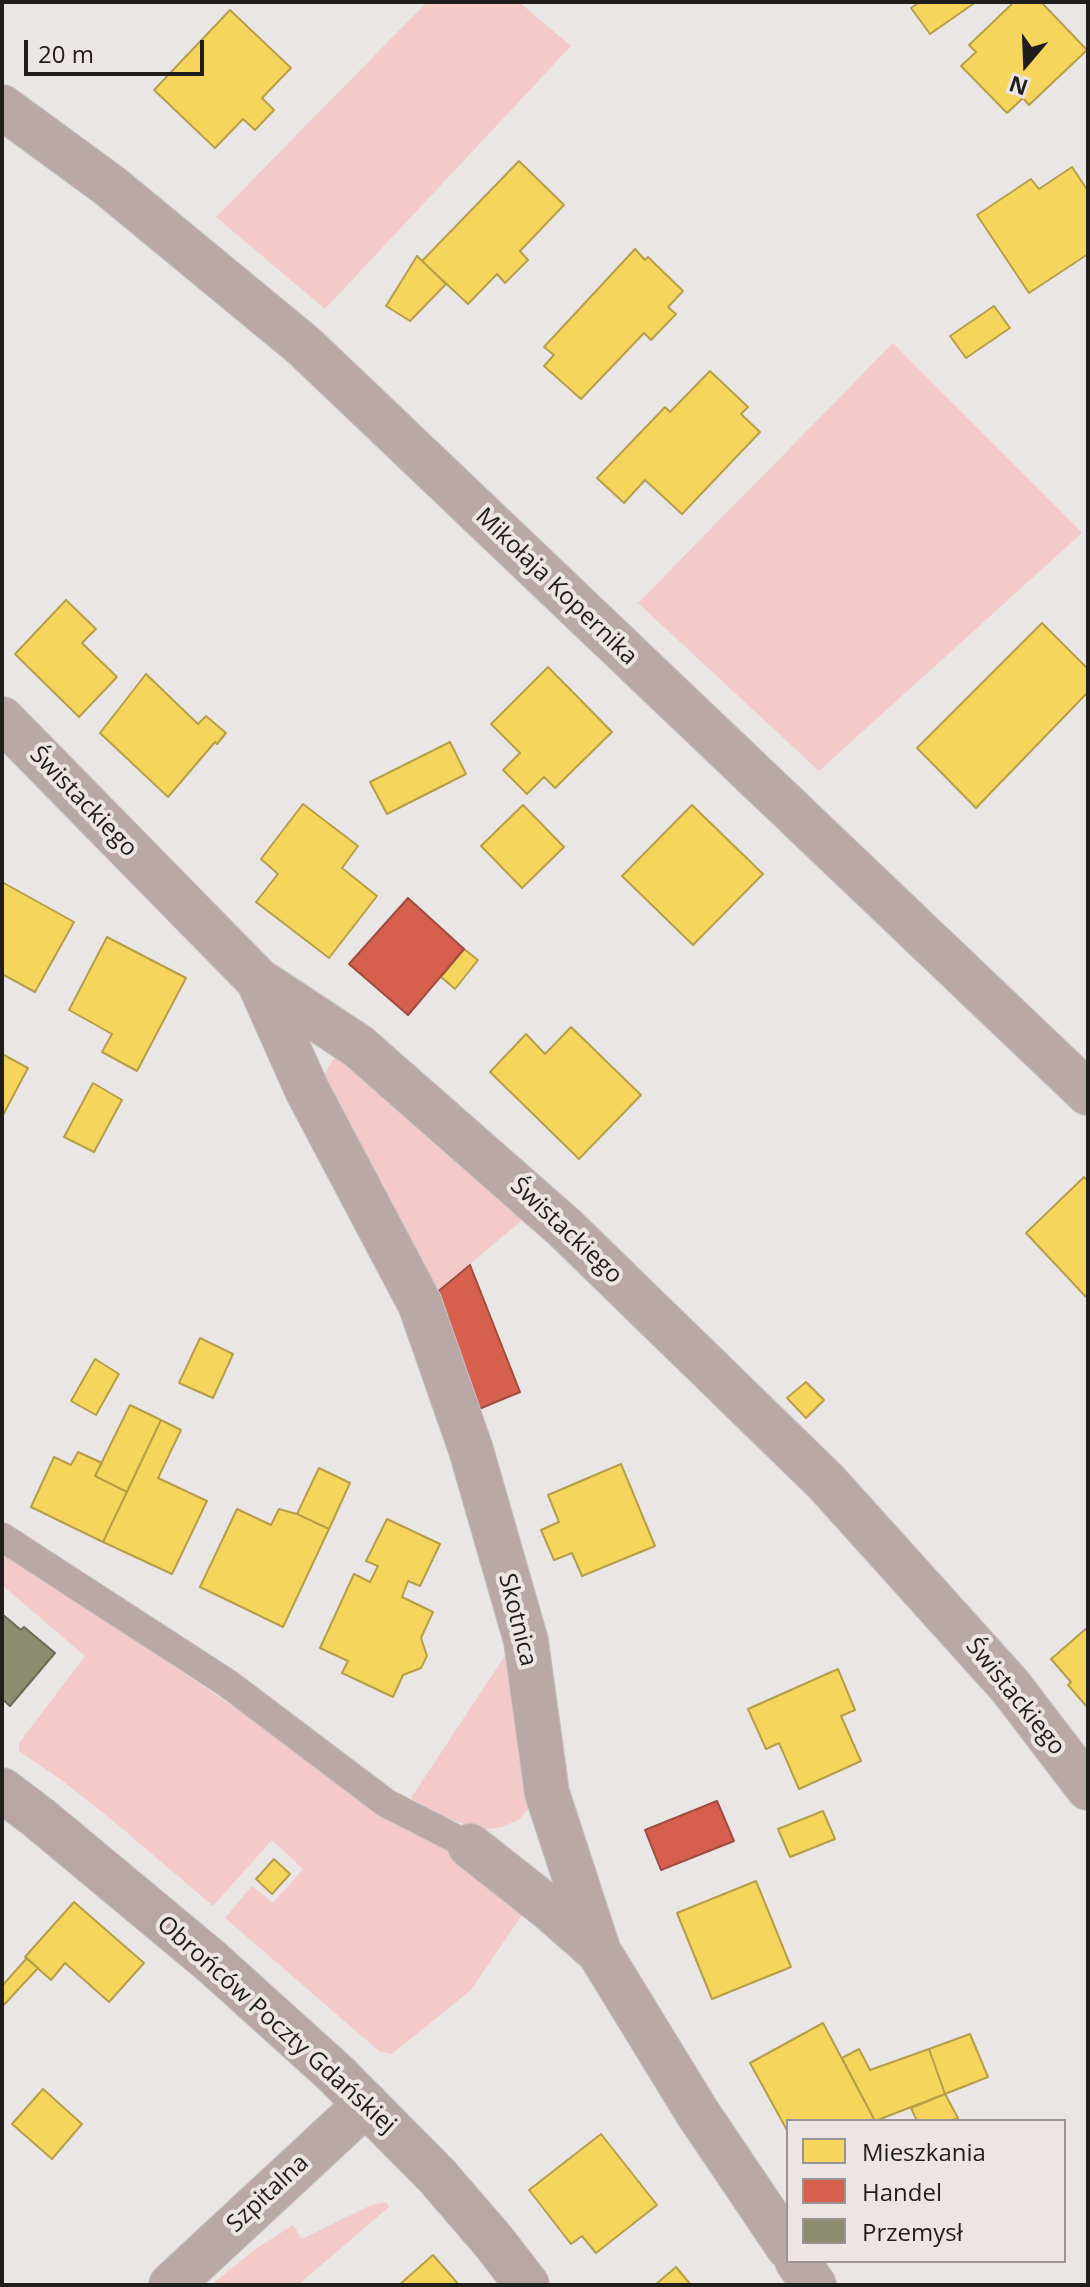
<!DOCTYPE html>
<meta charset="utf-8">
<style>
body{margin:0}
#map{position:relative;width:1090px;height:2287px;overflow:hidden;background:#eae6e6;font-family:"Open Sans",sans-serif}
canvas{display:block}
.frame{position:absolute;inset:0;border:4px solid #201d1d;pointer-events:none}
.legend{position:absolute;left:786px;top:2119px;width:280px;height:144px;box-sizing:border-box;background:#ece5e4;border:2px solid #9a9594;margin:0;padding:10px 14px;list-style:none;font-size:24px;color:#201d1d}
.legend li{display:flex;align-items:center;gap:16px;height:40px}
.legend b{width:40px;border:2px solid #9a9594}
.north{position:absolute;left:986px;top:24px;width:80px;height:80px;-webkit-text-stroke:6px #ece5e4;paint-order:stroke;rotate:199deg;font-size:22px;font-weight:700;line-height:32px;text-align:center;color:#201d1d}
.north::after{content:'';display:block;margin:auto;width:28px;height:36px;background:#201d1d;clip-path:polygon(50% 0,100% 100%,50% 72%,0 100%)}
.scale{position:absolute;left:24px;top:40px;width:180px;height:36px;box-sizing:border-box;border:4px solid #201d1d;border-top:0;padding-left:10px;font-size:24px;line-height:28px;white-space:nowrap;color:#201d1d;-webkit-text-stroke:6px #ece5e4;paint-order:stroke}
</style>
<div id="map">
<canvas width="1090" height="2287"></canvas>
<div class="frame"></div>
<ul class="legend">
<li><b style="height:22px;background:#f6d55c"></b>Mieszkania</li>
<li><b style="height:22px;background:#d6604d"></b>Handel</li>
<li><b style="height:22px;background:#8c8c6e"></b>Przemysł</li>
</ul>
<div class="north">N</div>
<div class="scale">20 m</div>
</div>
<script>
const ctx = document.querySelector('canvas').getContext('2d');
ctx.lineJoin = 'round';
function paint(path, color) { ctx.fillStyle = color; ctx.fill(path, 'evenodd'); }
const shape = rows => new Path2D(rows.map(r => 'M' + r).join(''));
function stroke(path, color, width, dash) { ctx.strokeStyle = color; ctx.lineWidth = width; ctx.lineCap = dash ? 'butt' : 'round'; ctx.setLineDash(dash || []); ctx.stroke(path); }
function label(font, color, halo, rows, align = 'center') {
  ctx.font = font + ' "Open Sans",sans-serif'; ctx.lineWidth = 8; ctx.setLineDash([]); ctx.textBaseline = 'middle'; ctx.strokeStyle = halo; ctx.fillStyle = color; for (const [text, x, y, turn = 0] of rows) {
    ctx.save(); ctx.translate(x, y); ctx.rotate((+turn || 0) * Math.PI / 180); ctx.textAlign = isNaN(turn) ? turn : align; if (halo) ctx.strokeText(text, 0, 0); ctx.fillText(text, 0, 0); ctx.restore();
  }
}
paint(shape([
 [427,2,519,2,571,46,325,309,216,217],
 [893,343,1082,533,819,771,638,603],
 [335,1058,349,1058,528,1215,435,1294,324,1078,328,1067],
 [2,1549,323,1768,458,1855,528,1906,471,1990,392,2054,379,2051,225,1918,252,1886,273,1903,303,1869,272,1840,213,1906,118,1825,64,1782,19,1751,19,1743,85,1656,2,1585],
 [508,1651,533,1793,529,1809,518,1820,502,1827,480,1830,431,1812,411,1798],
 [386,2202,389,2207,298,2285,211,2285,254,2250,293,2225,302,2239,369,2206]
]), '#f4cac8');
const homes = shape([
 [920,2,976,2,930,34,911,8,920,2],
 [1014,2,1041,2,1087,50,1029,105,1023,98,1007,113,961,66,976,52,969,45,1014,2],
 [230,10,291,68,262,98,274,110,255,130,243,119,215,148,154,90,230,10],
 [519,161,564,205,520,251,528,260,505,283,497,274,468,304,422,261,519,161],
 [1072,167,1088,191,1088,254,1029,293,977,215,1031,179,1039,189,1072,167],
 [635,249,645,260,648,257,683,291,668,307,676,314,651,340,644,333,581,399,544,366,554,355,544,347,635,249],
 [417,256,446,284,410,321,386,306,417,256],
 [994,306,1010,328,966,358,950,336,994,306],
 [710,371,748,407,741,414,760,432,682,514,645,480,624,503,597,478,665,407,670,412,710,371],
 [66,600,96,629,82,643,117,677,79,717,15,654,66,600],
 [1042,623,1088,669,1088,692,976,808,917,748,1042,623],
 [548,667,612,732,555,788,544,777,527,794,503,770,520,753,491,724,548,667],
 [146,674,198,724,206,716,226,733,217,744,215,742,168,797,100,733,146,674],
 [450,742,466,774,387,814,370,782,450,742],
 [303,804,358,846,342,868,377,896,329,958,256,902,278,874,261,859,303,804],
 [523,805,564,847,522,888,481,846,523,805],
 [692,805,763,874,693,945,622,876,692,805],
 [2,882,74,922,35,992,2,974,2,882],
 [107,937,186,978,137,1071,102,1052,112,1034,69,1010,107,937],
 [464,949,478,960,455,989,441,977,464,949],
 [571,1027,641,1095,579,1159,490,1072,526,1034,545,1054,571,1027],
 [2,1054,28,1068,2,1117,2,1054],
 [93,1083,122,1100,94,1152,64,1137,93,1083],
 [1084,1177,1088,1181,1088,1296,1086,1297,1026,1233,1084,1177],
 [200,1338,233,1354,213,1398,179,1383,200,1338],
 [95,1359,119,1374,96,1415,71,1401,95,1359],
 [806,1382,824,1400,806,1418,787,1398,806,1382],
 [130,1405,161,1420,127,1492,95,1476,130,1405],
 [161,1420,181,1430,158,1478,207,1501,172,1574,103,1542,161,1420],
 [78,1452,102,1463,95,1476,127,1492,103,1542,31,1507,54,1457,71,1465,78,1452],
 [621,1464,655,1546,582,1576,572,1553,554,1560,541,1530,559,1522,548,1495,621,1464],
 [319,1468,350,1483,329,1529,297,1514,319,1468],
 [237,1509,271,1525,279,1509,297,1514,329,1529,283,1627,200,1587,237,1509],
 [387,1519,440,1544,420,1586,408,1581,402,1597,433,1612,421,1638,427,1656,421,1668,403,1675,393,1697,342,1673,348,1661,320,1648,354,1574,370,1582,378,1566,366,1561,387,1519],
 [1088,1627,1088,1708,1068,1685,1071,1682,1051,1659,1088,1627],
 [838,1669,855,1710,841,1716,861,1761,799,1789,779,1743,766,1749,748,1709,838,1669],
 [823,1811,835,1839,790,1857,778,1829,823,1811],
 [274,1859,290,1874,272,1894,256,1879,274,1859],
 [756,1881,791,1967,712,1999,677,1913,756,1881],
 [74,1902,144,1963,109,2002,65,1963,51,1980,25,1957,74,1902],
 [27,1958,38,1968,2,2007,2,1986,27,1958],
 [823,2023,875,2121,788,2121,788,2132,750,2063,823,2023],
 [970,2034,988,2077,945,2094,929,2049,970,2034],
 [859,2049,870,2070,929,2049,945,2094,875,2121,842,2058,859,2049],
 [43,2089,82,2124,52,2159,12,2124,43,2089],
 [945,2094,958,2118,951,2121,917,2121,911,2108,945,2094],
 [601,2134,657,2205,596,2253,582,2236,571,2244,529,2190,601,2134],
 [433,2255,459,2285,399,2285,433,2255],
 [676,2267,691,2285,655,2285,676,2267]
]);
paint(homes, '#f6d55c');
stroke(homes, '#b69e49', 2);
const shops = shape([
 [408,898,464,949,408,1015,349,964,408,898],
 [470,1265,520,1392,479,1409,435,1294,470,1265],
 [717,1801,734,1841,661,1870,645,1830,717,1801]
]);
paint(shops, '#d6604d');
stroke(shops, '#9f4c3f', 2);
const industry = shape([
 [2,1614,21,1630,24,1627,55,1653,10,1706,2,1699,2,1614]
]);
paint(industry, '#8c8c6e');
stroke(industry, '#6c6b56', 2);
const lane = shape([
 [2,1537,227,1683,386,1803,470,1846]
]);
const street = shape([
 [2,107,110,186,304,346,1088,1093],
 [2,719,258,980,358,1046,565,1228,826,1482,1010,1686,1088,1788],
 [258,980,307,1090,420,1304,471,1450,526,1641,547,1793,599,1952,697,2112,788,2247],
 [470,1846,550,1909,599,1952],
 [797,2261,814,2285],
 [171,2285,366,2104]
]);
const secondary = shape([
 [2,1790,39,1818,212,1962,336,2074,437,2176,494,2242,527,2285]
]);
stroke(lane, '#c5c3c3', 30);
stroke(street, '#c5c3c3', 46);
stroke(secondary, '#c5c3c3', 46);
stroke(lane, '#baa8a7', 28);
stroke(street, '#baa8a7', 44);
stroke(secondary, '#b8a6a5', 44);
label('24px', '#201d1d', '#ece5e4', [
 ["Mikołaja Kopernika",556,587,44],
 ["Świstackiego",83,802,46],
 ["Świstackiego",566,1231,43],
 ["Skotnica",517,1620,76],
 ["Świstackiego",1015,1697,51],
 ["Obrońców Poczty Gdańskiej",276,2025,42],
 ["Szpitalna",268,2194,-43]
]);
</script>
